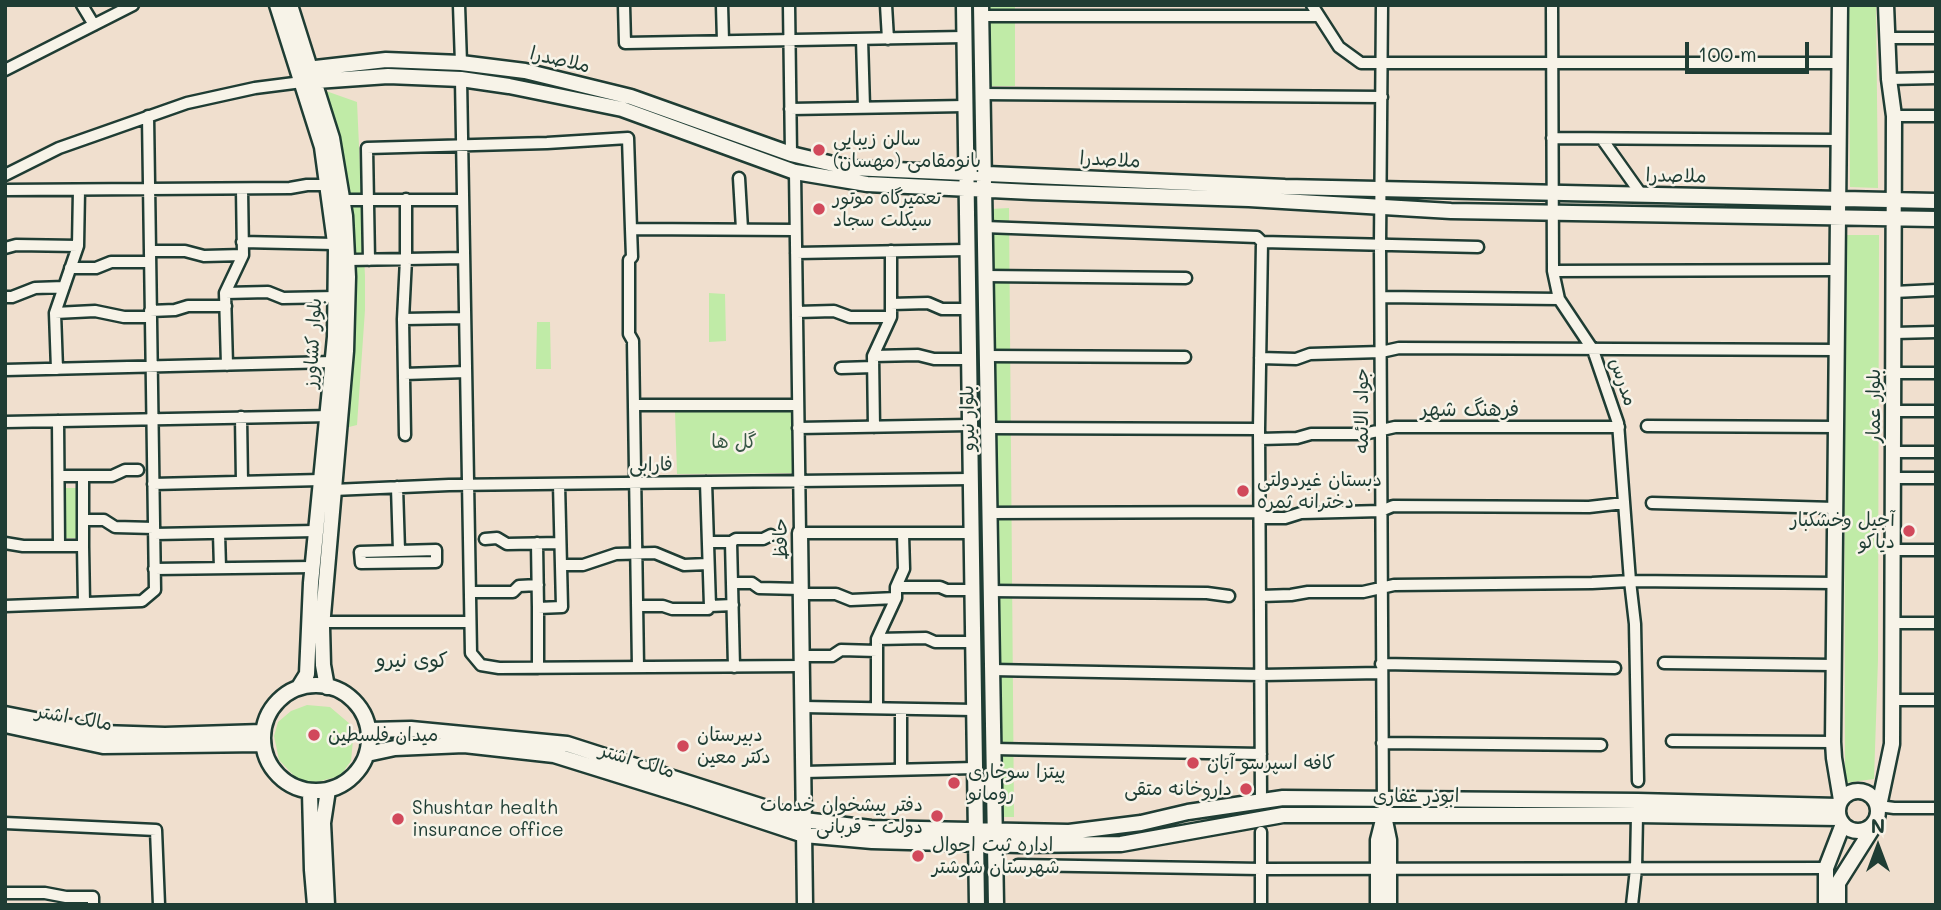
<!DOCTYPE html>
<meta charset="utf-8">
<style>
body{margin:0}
#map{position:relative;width:1941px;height:910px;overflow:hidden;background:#f0dfce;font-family:Mali,sans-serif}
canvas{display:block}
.frame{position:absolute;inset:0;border:7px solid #1f3d34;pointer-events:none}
.north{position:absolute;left:1843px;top:812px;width:70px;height:70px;-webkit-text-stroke:5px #f7f3e8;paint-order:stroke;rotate:0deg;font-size:19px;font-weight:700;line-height:28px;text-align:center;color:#1f3d34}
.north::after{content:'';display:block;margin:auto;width:24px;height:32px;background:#1f3d34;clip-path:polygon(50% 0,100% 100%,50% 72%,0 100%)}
.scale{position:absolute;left:1685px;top:42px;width:124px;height:32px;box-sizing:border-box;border:4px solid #1f3d34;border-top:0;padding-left:9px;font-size:21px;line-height:24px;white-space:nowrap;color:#1f3d34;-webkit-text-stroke:5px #f7f3e8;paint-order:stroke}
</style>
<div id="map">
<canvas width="1941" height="910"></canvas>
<div class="frame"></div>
<div class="north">N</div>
<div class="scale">100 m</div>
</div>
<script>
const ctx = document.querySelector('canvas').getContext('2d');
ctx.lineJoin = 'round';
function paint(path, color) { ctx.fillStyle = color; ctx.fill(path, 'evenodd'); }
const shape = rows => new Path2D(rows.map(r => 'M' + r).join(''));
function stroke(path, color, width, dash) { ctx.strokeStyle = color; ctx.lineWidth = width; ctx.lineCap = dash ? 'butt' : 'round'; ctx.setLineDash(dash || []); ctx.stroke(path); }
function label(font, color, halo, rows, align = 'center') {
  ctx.font = font + ' Mali,"Playpen Sans Arabic",sans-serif'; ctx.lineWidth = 5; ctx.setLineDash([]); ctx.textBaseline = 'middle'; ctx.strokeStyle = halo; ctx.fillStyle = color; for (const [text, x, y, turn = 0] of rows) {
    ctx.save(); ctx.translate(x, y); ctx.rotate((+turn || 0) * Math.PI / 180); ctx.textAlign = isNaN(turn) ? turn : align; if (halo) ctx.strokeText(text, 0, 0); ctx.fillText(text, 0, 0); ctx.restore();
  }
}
paint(shape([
 [990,5,1015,5,1015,86,990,86],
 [1849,5,1876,5,1878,188,1850,187],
 [326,91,357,102,365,276,365,310,357,425,345,428,348,260,339,133],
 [1009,208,1014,817,1002,817,990,209],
 [1844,235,1879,235,1878,660,1874,779,1845,783],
 [709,293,725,294,726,341,709,342],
 [537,322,550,322,551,369,536,369],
 [792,409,793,473,677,474,675,412],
 [64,488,77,488,78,538,65,538],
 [307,705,330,707,350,724,353,740,351,761,340,776,313,783,297,779,279,760,274,736,278,722,291,711]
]), '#c0eba7');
const street = shape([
 [82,5,94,25],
 [459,5,461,63],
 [624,5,625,43,964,37],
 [722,5,723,41],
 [789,5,791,154],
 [886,5,888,39],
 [1312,5,1339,47,1361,63,1839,63],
 [1382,5,1380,245,1383,805],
 [1552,5,1553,271,1559,299,1593,350,1618,423,1630,581,1635,624,1638,781],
 [981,16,1318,16],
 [1887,38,1936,38],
 [862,39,864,107],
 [5,70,133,5],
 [461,79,471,653,481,665,499,668,802,666],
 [1889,79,1936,78],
 [982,94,1382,97],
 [790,109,965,106],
 [1894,116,1936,116],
 [1552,138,1839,140],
 [1602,139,1641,194],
 [795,172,800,533,971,533],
 [5,175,59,148,187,103,255,88,302,82],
 [739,178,742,229],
 [5,190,290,188,307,185,327,185],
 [343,200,463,200],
 [984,227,1257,237,1262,242,1478,247],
 [631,229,795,230],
 [242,242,335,244],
 [5,248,16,245,78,246],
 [150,251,185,251,204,256,243,255],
 [796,253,967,250],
 [348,260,464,258],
 [369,260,367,148,547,143,628,138,631,229,632,257,629,260,629,334,633,341,638,667],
 [70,268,96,268,111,262,150,262],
 [1553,271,1838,270],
 [985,276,1186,278],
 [1894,292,1936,290],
 [225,293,268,292,283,298,336,297],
 [5,297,12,297,35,288,64,287],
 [1381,297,1559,299],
 [891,304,928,303,942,309,968,309],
 [150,311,175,310,188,306,226,306],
 [797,312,834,311,850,317,891,317],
 [55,313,95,311,124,317,151,317],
 [403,319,465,318],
 [1894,333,1936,332],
 [873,356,918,355,934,359,969,359],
 [986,356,1185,357],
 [1260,358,1296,359,1310,354,1381,352,1399,348,1837,350],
 [227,365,225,293,243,255,242,189],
 [841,368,873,367],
 [57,369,55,313,78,246,79,190],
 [5,370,333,362],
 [1894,373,1936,373],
 [404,374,466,372],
 [634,405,798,405],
 [1894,411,1936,411],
 [241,417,242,482],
 [58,421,59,546,83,546,83,476,59,476],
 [5,422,332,416],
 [1647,426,1836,427],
 [874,427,873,356,891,317,891,251],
 [798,428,970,425],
 [987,428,1259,429],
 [405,435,403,319,406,259,406,199],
 [1260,439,1297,438,1311,434,1364,434,1395,427,1619,427],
 [1893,452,1936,452],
 [83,476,112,476,125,470,138,470],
 [1893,478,1936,478],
 [706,482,710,606],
 [153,484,321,480],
 [397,487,399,551,360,552,361,563,436,562,436,550,399,551],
 [333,490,449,485,970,479],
 [1652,503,1835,508],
 [989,513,1261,512],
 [1261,518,1285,518,1301,513,1381,511,1393,506,1589,507,1624,503],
 [83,520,104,520,115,527,154,528],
 [219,533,220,568],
 [154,534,316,531],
 [485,539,497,538,507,544,560,543],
 [708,542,731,542,736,539,763,539,771,535],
 [731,542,734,667],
 [5,543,23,546,59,546],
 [537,543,538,608,562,607,559,484],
 [83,546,84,603],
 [1893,550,1936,550],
 [561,565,583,565,616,554,655,553,684,565,708,564],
 [154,569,313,567],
 [733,583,752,583,759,588,801,589],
 [896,587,940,587,947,590,972,590],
 [990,591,1207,593,1229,596],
 [470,592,513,592,519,586,538,585],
 [801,594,836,594,851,600,896,598],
 [1261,596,1291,595,1308,592,1363,592,1394,585,1592,583,1630,581,1835,583],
 [5,606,142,601,155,590,148,116],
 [637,606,663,606,672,609,708,609,710,606,733,605],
 [322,622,470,622],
 [1893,623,1936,623],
 [877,639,926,638,935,642,973,642],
 [802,656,832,656,841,650,877,651],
 [1664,663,1834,665],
 [1381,664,1615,668],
 [538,668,538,608],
 [992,670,1261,675,1381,673],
 [1893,700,1936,700],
 [803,707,974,710],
 [877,708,877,639,896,598,896,587,904,569,903,534],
 [901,709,901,770],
 [1672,741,1833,742],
 [1382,743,1601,745],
 [993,749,1261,754],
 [804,772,975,768],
 [1261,801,1259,429,1262,242],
 [1879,806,1894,808,1936,808],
 [5,823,156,830,159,905],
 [1018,865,1261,869,1826,868],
 [5,893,45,893,66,897,93,897,93,905],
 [1261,905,1261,832],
 [1632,905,1636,869,1637,815]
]);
const secondary = shape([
 [277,5,322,147,336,250,335,337,311,583,307,674,299,687],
 [290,5,332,138,345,216,348,277,346,351,322,627,323,665,327,687],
 [964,5,977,905],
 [981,5,996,905],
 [1840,5,1833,742,1834,758,1841,800],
 [298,70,386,60,461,63,525,71,631,97,791,154,850,168,1285,187,1936,201],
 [302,82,388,76,461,79,509,86,622,109,795,172,867,184,1032,192,1249,199,1451,211,1936,219],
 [800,533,805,905],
 '263 738a53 53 0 1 1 106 0a53 53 0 1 1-106 0Z',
 [5,714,101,733,165,735,262,732],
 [5,725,103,746,262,744],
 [369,730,411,729,567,744,804,820,871,828,1069,832,1141,823,1188,812,1283,798,1638,801,1838,806],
 [367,754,395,748,464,745,554,755,692,798,804,835,872,841,1019,845,1121,844,1283,815,1637,815,1839,818],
 '1838 811a20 20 0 1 1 40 0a20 20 0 1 1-40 0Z',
 [310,792,312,870,315,905],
 [1879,806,1892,744,1894,116,1889,79,1886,5],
 [1384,816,1389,840,1389,905],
 [327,905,323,823,328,790],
 [1378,905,1378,840,1383,820],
 [1826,905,1826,868,1843,824],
 [1838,905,1838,883,1874,826]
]);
stroke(street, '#1f3d34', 15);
stroke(secondary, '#1f3d34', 19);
stroke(street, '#f7f3e8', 10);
stroke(secondary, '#f7f3e8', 14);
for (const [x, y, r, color] of [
 [819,150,7,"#d1495b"],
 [819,209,7,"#d1495b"],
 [1243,491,7,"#d1495b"],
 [1909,531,7,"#d1495b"],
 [314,735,7,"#d1495b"],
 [683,746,7,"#d1495b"],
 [1193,763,7,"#d1495b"],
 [954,783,7,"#d1495b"],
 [1246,789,7,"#d1495b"],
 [937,816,7,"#d1495b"],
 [398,819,7,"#d1495b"],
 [918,856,7,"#d1495b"]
]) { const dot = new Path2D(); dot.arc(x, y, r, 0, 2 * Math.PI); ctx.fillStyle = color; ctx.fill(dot); stroke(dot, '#f7f3e8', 2.5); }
label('19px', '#1f3d34', '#f7f3e8', [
 ["ملاصدرا",560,60,13],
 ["ملاصدرا",1110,160,3],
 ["ملاصدرا",1676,176,1],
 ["بلوار کشاورز",313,343,-87],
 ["مدرس",1623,382,71],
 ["بلوار عمار",1874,406,-90],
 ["جواد الائمه",1362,411,-90],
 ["بلوار نیرو",968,418,-91],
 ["فارابی",651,465,-1],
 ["حافظ",781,539,-91],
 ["مالک اشتر",74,718,10],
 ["مالک اشتر",637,761,17],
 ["ابوذر غفاری",1416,796]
]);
label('19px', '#1f3d34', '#f7f3e8', [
 ["سالن زیبایی",833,139],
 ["بانومقامی (مهسان)",833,161],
 ["تعمیرگاه موتور",833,198],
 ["سیکلت سجاد",833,220],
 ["دبستان غیردولتی",1257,480],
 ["دخترانه ثمره",1257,502],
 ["آجیل وخشکبار",1895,520,"right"],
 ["دیاکو",1895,542,"right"],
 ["میدان فلسطین",328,735],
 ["دبیرستان",697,735],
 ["دکتر معین",697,757],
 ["کافه اسپرسو آبان",1207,763],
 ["پیتزا سوخاری",968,772],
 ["رومانو",968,794],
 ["داروخانه متقی",1232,789,"right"],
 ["دفتر پیشخوان خدمات",923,805,"right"],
 ["دولت - قربانی",923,827,"right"],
 ["Shushtar health",412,808],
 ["insurance office",412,830],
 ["اداره ثبت احوال",932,845],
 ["شهرستان شوشتر",932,867]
], 'left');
label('19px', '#375745', '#f7f3e8', [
 ["گل ها",734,442]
]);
label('21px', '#1f3d34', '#f7f3e8', [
 ["فرهنگ شهر",1470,410],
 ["کوی نیرو",412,661]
]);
</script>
